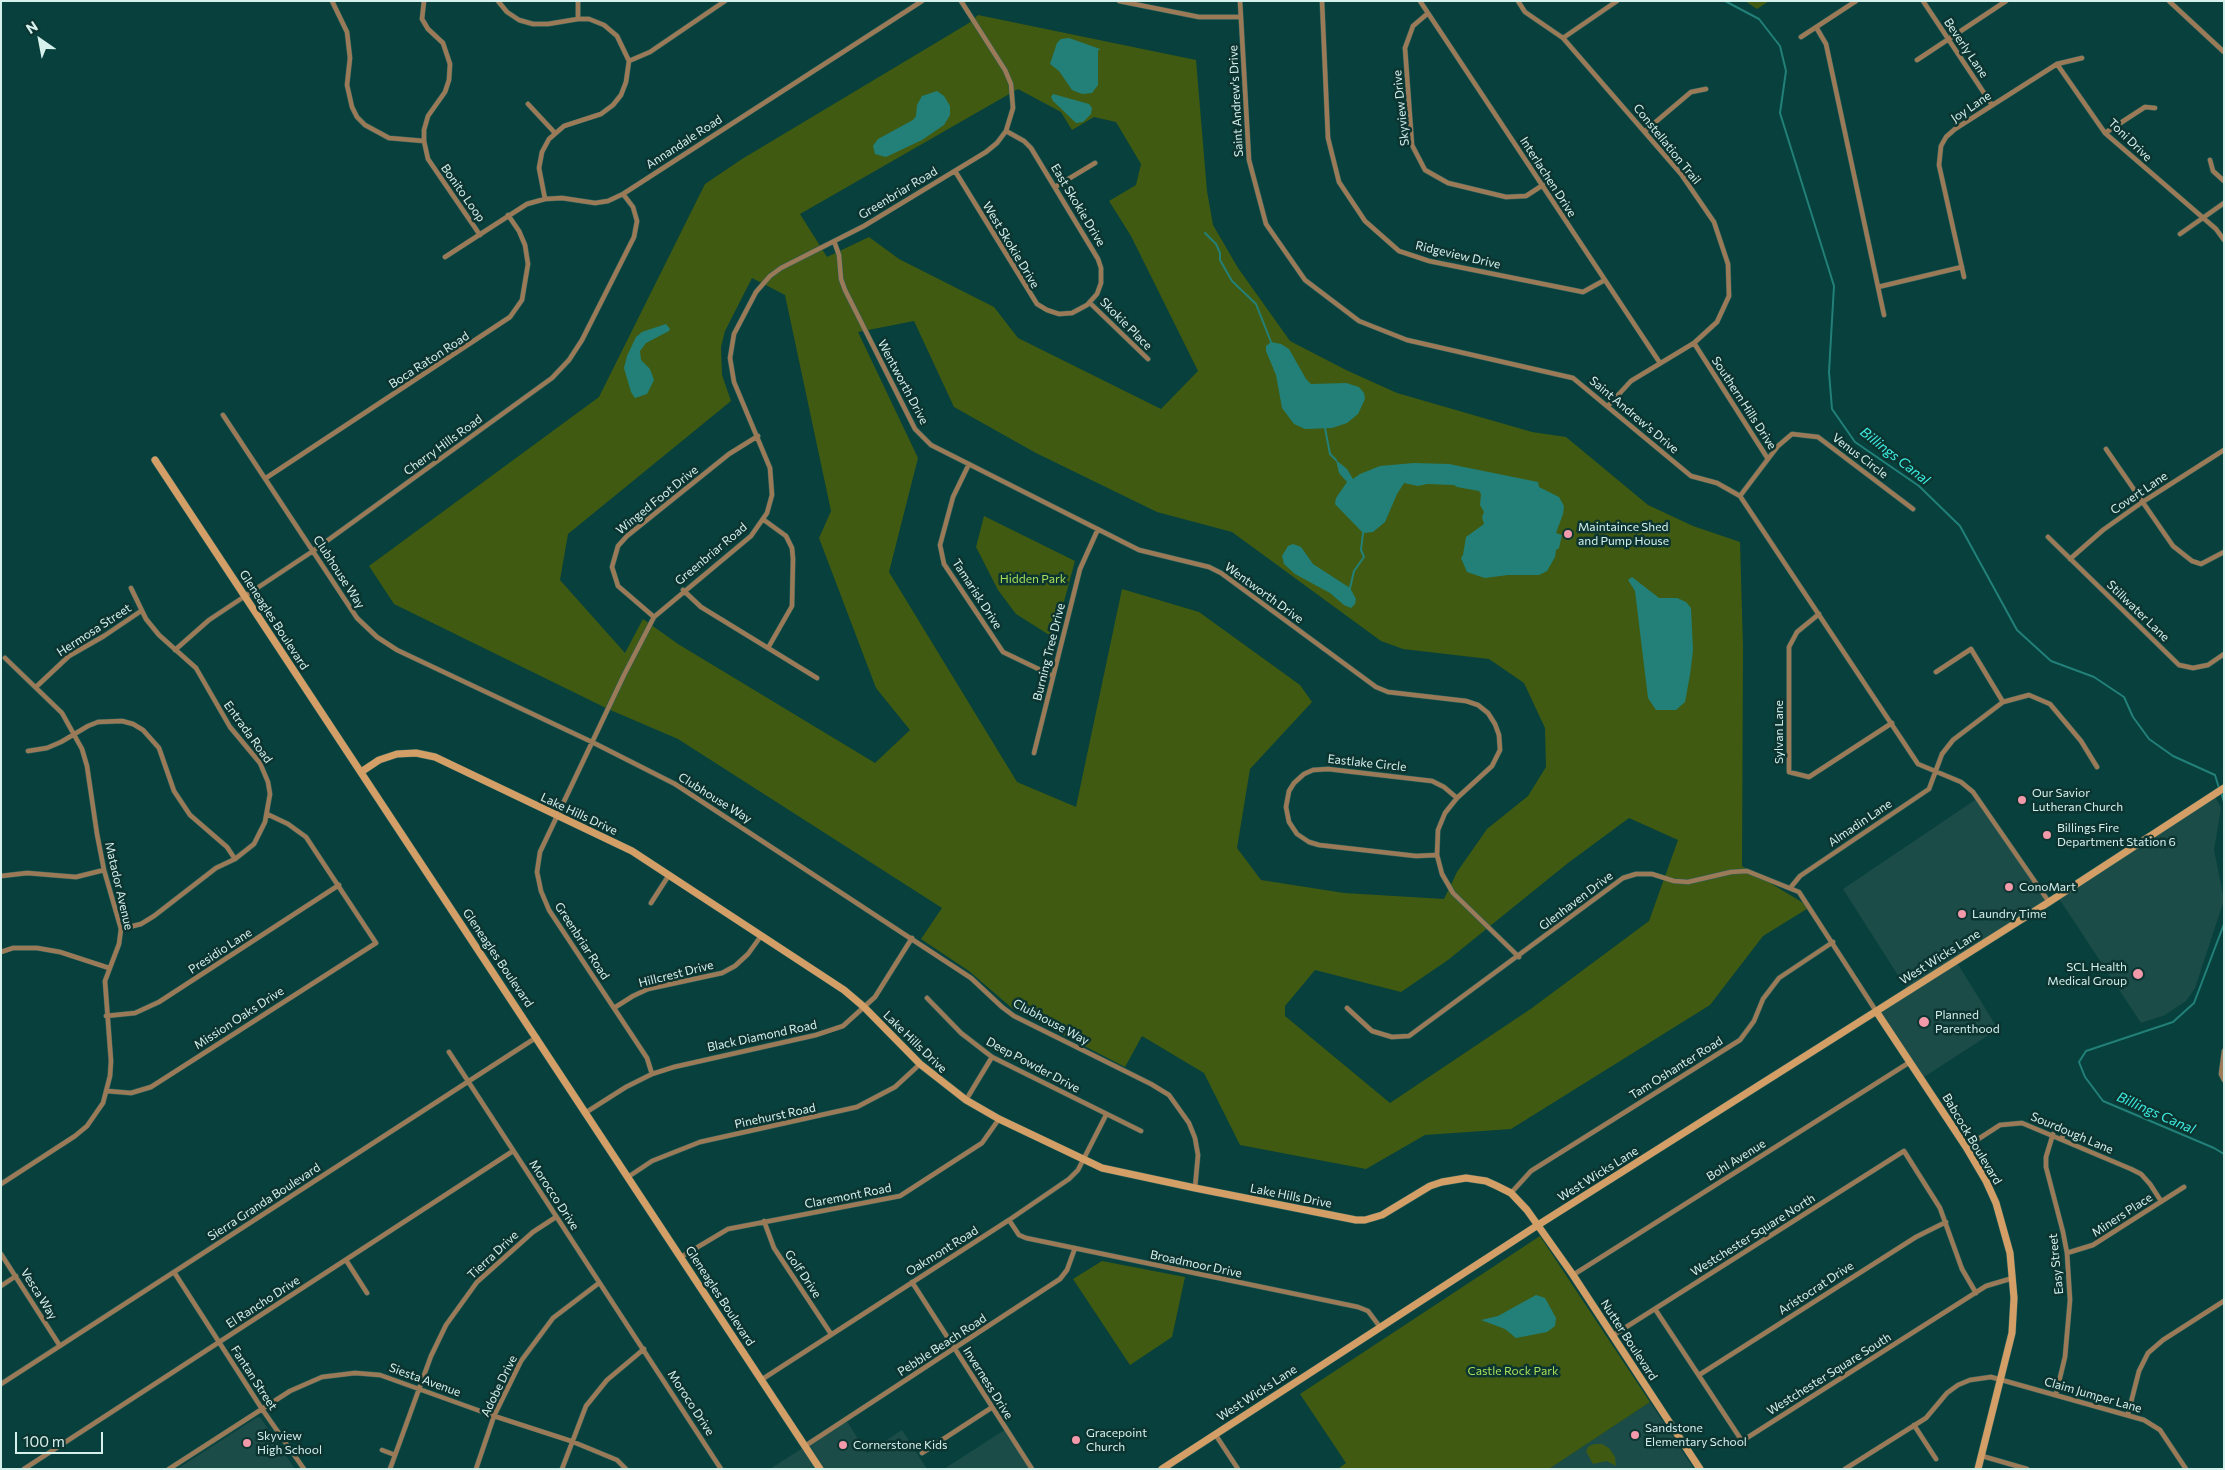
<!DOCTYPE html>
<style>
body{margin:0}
#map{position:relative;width:2225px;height:1470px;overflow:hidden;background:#07403c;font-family:Commissioner,sans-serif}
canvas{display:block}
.frame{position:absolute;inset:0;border:2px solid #d6f0ec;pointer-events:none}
.north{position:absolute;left:15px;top:15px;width:50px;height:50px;-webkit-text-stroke:4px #0c3431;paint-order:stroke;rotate:327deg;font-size:14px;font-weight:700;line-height:20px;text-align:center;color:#d6f0ec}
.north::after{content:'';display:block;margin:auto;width:18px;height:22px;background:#d6f0ec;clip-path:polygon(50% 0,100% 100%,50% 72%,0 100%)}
.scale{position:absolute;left:15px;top:1432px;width:88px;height:22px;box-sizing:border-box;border:2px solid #d6f0ec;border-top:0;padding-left:6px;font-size:15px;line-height:18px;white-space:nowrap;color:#d6f0ec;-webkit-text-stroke:4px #0c3431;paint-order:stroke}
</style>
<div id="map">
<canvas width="2225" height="1470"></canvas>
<div class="frame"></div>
<div class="north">N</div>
<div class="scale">100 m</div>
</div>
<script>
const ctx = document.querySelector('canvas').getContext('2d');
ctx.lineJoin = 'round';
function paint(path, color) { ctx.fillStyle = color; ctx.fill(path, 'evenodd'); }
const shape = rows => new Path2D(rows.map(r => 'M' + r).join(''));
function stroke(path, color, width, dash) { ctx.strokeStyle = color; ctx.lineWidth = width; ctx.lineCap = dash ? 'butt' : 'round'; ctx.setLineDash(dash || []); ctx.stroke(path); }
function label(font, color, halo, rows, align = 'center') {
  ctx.font = font + ' Commissioner,sans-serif'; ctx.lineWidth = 5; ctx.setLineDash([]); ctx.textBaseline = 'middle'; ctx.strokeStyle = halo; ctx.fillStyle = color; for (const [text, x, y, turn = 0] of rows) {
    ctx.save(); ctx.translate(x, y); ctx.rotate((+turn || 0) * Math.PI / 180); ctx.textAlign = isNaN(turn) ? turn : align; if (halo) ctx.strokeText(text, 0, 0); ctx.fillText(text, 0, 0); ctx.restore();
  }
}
paint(shape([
 [2214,794,2221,808,2214,850,2224,900,2195,988,2186,1001,2165,1015,2141,1023,2058,897],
 [1978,798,2049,902,1956,961,1998,1029,1921,1079,1876,1011,1908,991,1843,889],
 [1650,1402,1694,1469,1549,1469],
 [260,1417,295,1469,177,1469,256,1418],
 [846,1420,867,1453,902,1430,927,1469,770,1469],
 [1006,1429,1032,1469,944,1469]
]), '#1c4c48');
paint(shape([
 [1745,1,1769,1,1757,9],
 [978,15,1196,60,1207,191,1213,225,1238,268,1290,341,1346,370,1397,393,1532,432,1566,437,1648,505,1693,526,1740,542,1743,647,1742,866,1810,907,1763,936,1710,1005,1511,1129,1425,1135,1366,1169,1240,1145,1204,1073,1142,1036,1125,1067,1013,1009,969,971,921,939,942,908,678,739,608,709,394,604,369,566,599,397,705,184,742,159,969,23],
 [1018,89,1061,112,1072,130,1094,117,1116,122,1141,164,1136,185,1109,201,1131,236,1198,371,1161,409,1018,338,994,307,899,259,869,237,827,257,800,214],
 [752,278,785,295,831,511,819,538,876,688,910,730,875,763,678,644,643,619,625,653,560,580,568,534,731,401,722,375,721,347,725,331],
 [914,321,954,407,1036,453,1157,512,1232,532,1381,641,1403,649,1489,659,1524,683,1545,728,1546,767,1528,796,1487,829,1457,872,1444,899,1344,893,1261,880,1237,848,1250,769,1312,702,1300,685,1199,612,1122,589,1076,807,1017,782,889,572,918,458,858,332],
 [1629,818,1678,840,1649,921,1532,1008,1390,1103,1285,1016,1285,1006,1315,970,1401,992,1448,960,1568,863],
 [984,516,1075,561,1054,638,1016,614,998,590,976,547],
 [1540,1236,1650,1402,1549,1469,1338,1469,1346,1463,1300,1394],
 [1102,1261,1185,1277,1172,1337,1130,1365,1073,1279],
 [1595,1444,1602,1444,1609,1448,1615,1457,1616,1466,1607,1461,1593,1464,1586,1451,1589,1446]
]), '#405a12');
paint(shape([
 [1069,38,1100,49,1098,51,1098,85,1092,93,1082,94,1072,90,1059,71,1050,64,1057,43,1061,39],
 [937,91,944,96,950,106,950,115,944,125,922,140,886,157,875,154,873,146,878,139,913,120,916,116,917,105,922,96],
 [1053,94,1089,104,1092,108,1091,114,1083,122,1076,123,1053,101,1051,97],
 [666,324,670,329,669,331,646,343,640,351,641,360,650,369,654,380,647,394,635,398,631,392,624,368,627,356,636,337,642,332],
 [1271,342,1281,344,1289,349,1306,379,1311,384,1346,383,1359,387,1364,393,1365,399,1358,414,1347,423,1332,428,1305,429,1294,424,1282,408,1276,375,1266,351,1266,346],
 [1336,460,1347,469,1353,479,1360,474,1380,466,1414,463,1449,464,1538,482,1539,487,1559,497,1564,506,1563,514,1556,533,1562,535,1559,548,1556,550,1555,557,1547,571,1539,575,1508,575,1485,578,1467,572,1461,558,1463,555,1466,537,1484,524,1482,517,1484,512,1480,505,1481,494,1479,491,1457,487,1454,485,1427,484,1418,486,1404,483,1397,494,1385,522,1373,532,1363,533,1335,504,1336,498,1347,482,1339,473],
 [1293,544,1301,547,1313,564,1350,588,1356,599,1355,604,1351,608,1344,605,1330,593,1295,574,1284,564,1282,556,1288,546],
 [1632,577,1659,598,1677,598,1686,602,1691,608,1693,650,1690,675,1685,702,1676,710,1656,710,1648,698,1635,591,1628,580],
 [1536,1295,1545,1298,1556,1318,1555,1326,1547,1332,1516,1338,1505,1329,1481,1320,1498,1316]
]), '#228079');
stroke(shape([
 [1725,1,1759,19,1780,46,1786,71,1780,113,1834,286,1829,372,1832,409,1855,442,1919,486,1960,526,2017,630,2051,661,2094,677,2124,697,2133,717,2149,739,2173,756,2215,775,2219,788],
 [1205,233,1216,244,1220,253,1220,260,1232,281,1256,304,1271,342],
 [1325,428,1330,454,1336,460],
 [1350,588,1354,571,1364,557,1361,550,1363,533],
 [2221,792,2224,802],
 [2224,826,2224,853],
 [2224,924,2194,1003,2173,1022,2086,1051,2079,1062,2085,1077,2103,1101,2214,1148,2224,1154]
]), '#228079', 2);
const street = shape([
 [332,1,347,32,350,58,347,85,352,107,357,117,365,125,389,138,424,141],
 [424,1,422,19,428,29,443,43,450,64,449,80,445,92,428,116,424,130,424,141,428,159,480,235],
 [498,1,507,12,519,20,533,24,548,24,578,19,589,19,604,25,617,36,629,61,626,82,621,95,613,105,601,114,564,126,549,139,542,152,539,168,545,199],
 [1119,1,1199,17,1240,17],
 [1240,1,1249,160,1266,224,1305,280,1359,321,1407,340,1573,378,1691,476,1717,483,1740,496,1918,764,1961,782,1973,792,2049,902],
 [1322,1,1328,138,1339,182,1365,221,1399,251,1429,261,1583,292,1603,281],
 [1420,1,1660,363],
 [1518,1,1525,12,1563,38,1681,174,1714,222,1728,264,1729,296,1717,322,1694,343,1631,381,1608,406],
 [1923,1,1992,105],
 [2169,1,2224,52],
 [1427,14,1413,26,1405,48,1412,145,1425,170,1448,183,1506,197,1526,196,1543,185],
 [578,19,578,1],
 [1816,27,1826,44,1884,315],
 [1801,37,1856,1],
 [1563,38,1617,1],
 [1917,60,2006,1],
 [629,61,650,52,725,1],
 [2057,64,2105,133,2216,229,2224,240],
 [528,104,555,133],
 [1645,131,1691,92,1706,89],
 [2105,133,2145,107,2155,108],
 [2210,160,2213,171,2224,181],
 [955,171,1037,304,1047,310,1059,314,1072,313,1087,305,1097,294,1101,283,1101,268,1098,259,1031,148,1024,141,1006,131],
 [1055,187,1095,163],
 [2180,234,2224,203],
 [834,241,839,255,841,279,845,290,915,429,931,445,1139,550,1209,567,1221,573,1376,687,1388,692,1466,701,1478,705,1488,713,1495,724,1499,735,1500,750,1492,766,1457,798,1445,813,1438,830,1437,855,1442,874,1453,893,1519,957],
 [445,257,527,204,545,199,562,198,595,203,608,201,623,194,922,1],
 [1964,277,1939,165,1941,146,1946,137,1955,129,2057,64,2082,58],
 [1878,287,1962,267],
 [1090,303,1148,359],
 [1694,343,1768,459,1740,496],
 [223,415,357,618,377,637,397,650,592,742,675,784,971,978,1002,1007,1014,1016,1151,1084,1169,1095,1189,1123,1195,1138,1198,1155,1195,1188],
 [2106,449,2173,546,2192,561,2201,564,2224,552],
 [1768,459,1778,446,1792,434,1818,437,1913,509],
 [969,464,953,497,940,545,944,564,1003,652,1053,676],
 [266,478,510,317,522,300,528,264,525,245,519,231,508,215],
 [764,520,786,536,792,548,793,559,792,606,768,648],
 [2048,537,2179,665,2193,668,2208,665,2224,654],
 [2070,559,2103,530,2141,503,2224,450],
 [683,590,701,607,817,678],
 [1819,614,1797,632,1789,647,1789,772,1809,777,1892,723],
 [654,617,618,586,612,567,618,546,627,536,729,454,758,436],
 [175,650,209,620,313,551,552,378,569,360,582,340,634,237,637,221,633,207,623,194],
 [1936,672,1971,649,2003,702],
 [36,687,69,656,104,636,141,611],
 [28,751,47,748,61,742,88,726,98,722,122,721,133,724,143,730,159,748,174,791,190,815,227,847,235,859],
 [1034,753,1080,569,1098,529],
 [1437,855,1416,856,1319,845,1309,842,1297,834,1289,822,1286,807,1289,791,1294,783,1304,774,1313,770,1328,769,1432,781,1444,787,1457,798],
 [1,876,27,873,76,877,104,870],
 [1791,887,1800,876,1929,789,1942,754,1953,740,2003,702,2029,695,2050,704,2081,741,2097,767],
 [651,903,669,875],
 [121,929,141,924,154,916,216,868,235,859,254,844,265,822,270,794,268,782,260,763,230,727,196,668,159,635,146,619,131,588],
 [1,952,13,948,37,948,60,952,109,968],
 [927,998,961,1033,992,1057,1141,1131],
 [614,1008,633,996,648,989,722,973,735,966,748,954,761,936],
 [1347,1008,1372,1031,1392,1037,1409,1036,1623,878,1636,874,1652,874,1674,881,1688,882,1731,872,1747,871,1799,892,1876,1011],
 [106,1016,135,1013,159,1002,339,885],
 [2224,1051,2221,1074,2224,1080],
 [449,1052,721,1469],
 [652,1074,647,1058,549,910,541,891,537,872,540,852,624,675,654,617,751,536,767,513,772,495,770,468,734,382,730,358,734,334,756,292,770,276,781,268,864,226,986,152,997,143,1006,131,1013,108,1011,84,1005,70,961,1],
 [107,1091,131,1093,151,1087,376,943,306,837,288,824,267,814],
 [966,1100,992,1057],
 [585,1113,626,1087,652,1074,674,1067,816,1035,843,1026,875,997,912,938],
 [2053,1134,2046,1157,2046,1167,2063,1232,2067,1253,2070,1300,2065,1357,2056,1394],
 [2062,1138,2065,1130],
 [1966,1147,2000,1125,2022,1123,2131,1169,2141,1174,2150,1184,2161,1201],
 [628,1177,652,1161,700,1142,857,1107,895,1087,920,1064],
 [1,1184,75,1136,87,1126,103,1103,110,1076,111,1061,105,981,119,944,121,929,104,870,97,834,87,766,82,749,62,713,5,658],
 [1511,1193,1531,1171,1740,1040,1754,1021,1763,999,1779,978,1833,942],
 [1009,1220,1019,1235,1026,1238,1358,1307,1368,1311,1380,1327],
 [764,1221,774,1248,831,1334],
 [2067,1253,2093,1245,2184,1187],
 [1,1254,60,1346],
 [681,1257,728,1229,900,1196,982,1143,999,1119],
 [346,1260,367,1293],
 [174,1272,262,1409,304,1469],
 [1573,1275,1910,1062],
 [912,1282,1032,1469],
 [1,1286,16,1276],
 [1655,1309,1742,1441,1986,1286,2013,1278],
 [1612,1336,1904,1151,1940,1208,1962,1269,1976,1293],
 [1699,1375,1916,1237,1946,1222],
 [761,1380,1009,1220,1069,1179,1078,1170,1106,1115],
 [1,1384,537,1037],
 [2128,1414,2139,1371,2148,1353,2163,1340,2224,1301],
 [1914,1425,1936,1459],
 [1215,1434,1238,1469],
 [805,1446,1060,1279,1067,1270,1075,1248],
 [382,1450,395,1455],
 [922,1453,991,1408],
 [1982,1456,2027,1469],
 [24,1469,513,1151],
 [169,1469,290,1391,322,1377,355,1373,380,1375,494,1416,571,1441,617,1460,626,1469],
 [390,1469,431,1356,446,1325,477,1282,533,1232,556,1217],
 [476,1469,494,1416,521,1361,553,1318,599,1283],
 [562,1469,586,1406,607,1380,644,1349],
 [1845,1469,1926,1418,1947,1393,1958,1385,1970,1380,1991,1377,2144,1420,2160,1430,2186,1469]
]);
const secondary = shape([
 [155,460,820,1469],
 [361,772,379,760,397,754,416,753,435,757,632,851,844,990,864,1007,920,1064,966,1100,999,1119,1102,1168,1195,1188,1356,1220,1365,1220,1382,1215,1430,1186,1442,1182,1466,1178,1486,1181,1497,1186,1511,1193,1527,1210,1573,1275,1700,1469],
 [1876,1011,1966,1147,1986,1181,1996,1203,2010,1253,2014,1298,2012,1333,1978,1469],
 [1162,1469,1538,1225,2049,902,2224,788]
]);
stroke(street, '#2c605c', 5.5);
stroke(secondary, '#2c605c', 8);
stroke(street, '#9b7a57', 4.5);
stroke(secondary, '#d39f66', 7);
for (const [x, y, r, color] of [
 [1568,534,5,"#f39aaa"],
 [2022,800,5,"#f39aaa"],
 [2047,835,5,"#f39aaa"],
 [2009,887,5,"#f39aaa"],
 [1962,914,5,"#f39aaa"],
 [2138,974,6,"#f39aaa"],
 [1924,1022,6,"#f39aaa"],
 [1635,1435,5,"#f39aaa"],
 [1076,1440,5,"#f39aaa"],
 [247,1443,5,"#f39aaa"],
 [843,1445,5,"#f39aaa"]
]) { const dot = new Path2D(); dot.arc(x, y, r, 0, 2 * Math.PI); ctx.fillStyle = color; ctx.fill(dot); stroke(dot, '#0c3431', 2); }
label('12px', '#d6f0ec', '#0c3431', [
 ["Beverly Lane",1966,48,56],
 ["Saint Andrew's Drive",1236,101,-93],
 ["Joy Lane",1971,107,-34],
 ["Skyview Drive",1401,108,-96],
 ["Toni Drive",2130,140,44],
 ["Annandale Road",684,142,-33],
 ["Constellation Trail",1667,144,51],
 ["Interlachen Drive",1548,177,57],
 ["Bonito Loop",463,193,55],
 ["Greenbriar Road",898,193,-31],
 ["East Skokie Drive",1078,205,59],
 ["West Skokie Drive",1011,245,59],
 ["Ridgeview Drive",1458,255,13],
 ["Skokie Place",1126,324,45],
 ["Boca Raton Road",429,360,-33],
 ["Wentworth Drive",903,382,62],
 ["Southern Hills Drive",1744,403,57],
 ["Saint Andrew's Drive",1634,415,40],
 ["Cherry Hills Road",443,445,-36],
 ["Venus Circle",1860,456,37],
 ["Covert Lane",2139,493,-34],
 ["Winged Foot Drive",657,500,-39],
 ["Greenbriar Road",711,554,-40],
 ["Clubhouse Way",339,572,57],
 ["Wentworth Drive",1264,593,36],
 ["Tamarisk Drive",977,594,57],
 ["Stillwater Lane",2138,611,44],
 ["Gleneagles Boulevard",274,620,57],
 ["Hermosa Street",94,630,-33],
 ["Burning Tree Drive",1049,652,-76],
 ["Entrada Road",248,732,54],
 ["Sylvan Lane",1779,732,-90],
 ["Eastlake Circle",1367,763,6],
 ["Clubhouse Way",715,798,32],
 ["Lake Hills Drive",579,814,25],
 ["Almadin Lane",1860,823,-34],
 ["Matador Avenue",119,886,77],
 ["Glenhaven Drive",1576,901,-37],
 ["Greenbriar Road",582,941,57],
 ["Presidio Lane",220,951,-33],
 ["West Wicks Lane",1940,957,-32],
 ["Gleneagles Boulevard",498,958,56],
 ["Hillcrest Drive",676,974,-14],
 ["Mission Oaks Drive",239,1018,-33],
 ["Clubhouse Way",1051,1022,28],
 ["Black Diamond Road",762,1036,-12],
 ["Lake Hills Drive",915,1042,44],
 ["Deep Powder Drive",1033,1065,28],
 ["Tam Oshanter Road",1676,1068,-32],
 ["Pinehurst Road",775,1116,-12],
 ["Sourdough Lane",2072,1133,23],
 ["Babcock Boulevard",1972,1139,59],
 ["Bohl Avenue",1736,1160,-32],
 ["West Wicks Lane",1598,1174,-32],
 ["Morocco Drive",554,1195,57],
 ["Claremont Road",848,1196,-11],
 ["Lake Hills Drive",1291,1196,11],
 ["Sierra Granda Boulevard",264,1202,-33],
 ["Miners Place",2122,1215,-33],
 ["Westchester Square North",1753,1235,-32],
 ["Oakmont Road",942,1251,-32],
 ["Tierra Drive",493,1255,-43],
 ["Broadmoor Drive",1196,1264,12],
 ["Easy Street",2056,1264,-96],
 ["Golf Drive",803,1274,56],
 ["Aristocrat Drive",1816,1288,-33],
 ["Vesca Way",39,1294,58],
 ["Gleneagles Boulevard",720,1296,57],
 ["El Rancho Drive",263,1302,-33],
 ["Nutter Boulevard",1629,1340,57],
 ["Pebble Beach Road",942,1345,-33],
 ["Westchester Square South",1829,1374,-32],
 ["Fantan Street",254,1378,57],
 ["Siesta Avenue",425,1380,20],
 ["Inverness Drive",988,1383,58],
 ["Adobe Drive",499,1386,-64],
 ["West Wicks Lane",1257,1393,-33],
 ["Claim Jumper Lane",2093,1395,16],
 ["Moroco Drive",691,1403,57]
]);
label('12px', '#d6f0ec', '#0c3431', [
 ["Maintaince Shed",1578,527],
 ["and Pump House",1578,541],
 ["Our Savior",2032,793],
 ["Lutheran Church",2032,807],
 ["Billings Fire",2057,828],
 ["Department Station 6",2057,842],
 ["ConoMart",2019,887],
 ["Laundry Time",1972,914],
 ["SCL Health",2127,967,"right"],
 ["Medical Group",2127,981,"right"],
 ["Planned",1935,1015],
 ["Parenthood",1935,1029],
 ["Sandstone",1645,1428],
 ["Elementary School",1645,1442],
 ["Gracepoint",1086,1433],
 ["Church",1086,1447],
 ["Skyview",257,1436],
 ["High School",257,1450],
 ["Cornerstone Kids",853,1445]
], 'left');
label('12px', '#abdf59', '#0c3431', [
 ["Hidden Park",1033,579],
 ["Castle Rock Park",1513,1371]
]);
label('italic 14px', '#3cece0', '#0c3431', [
 ["Billings Canal",1895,456,38],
 ["Billings Canal",2156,1113,24]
]);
</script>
